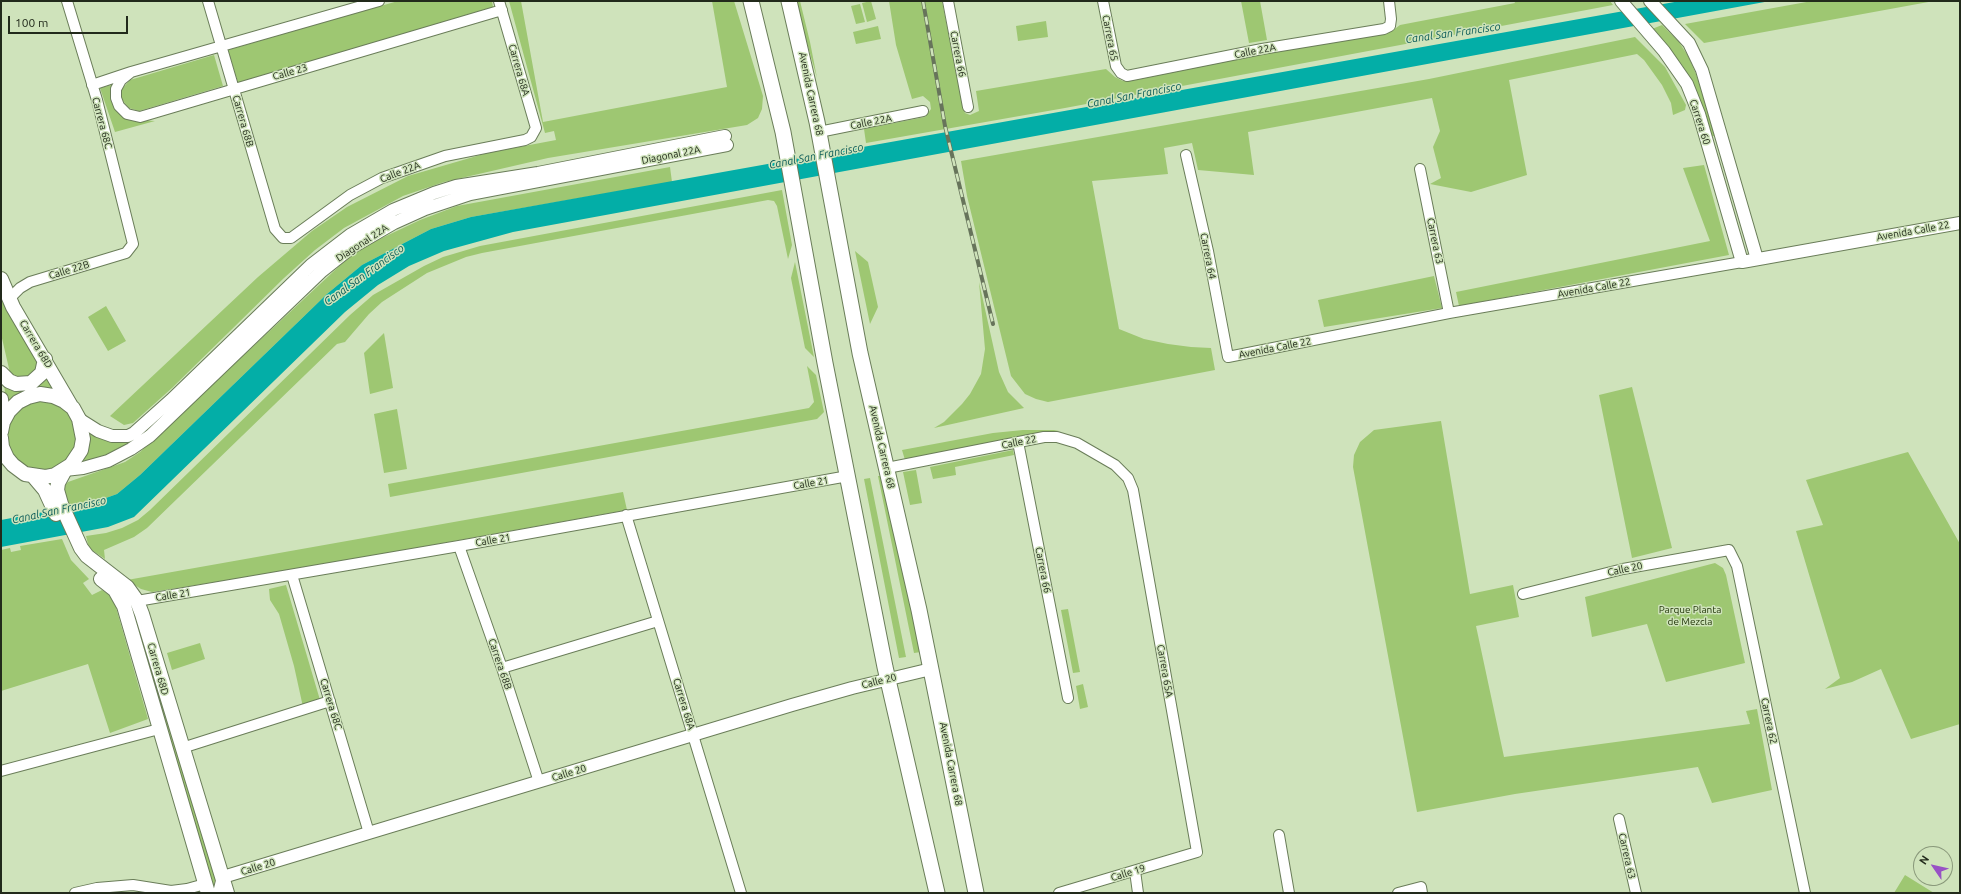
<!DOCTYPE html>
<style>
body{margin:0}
#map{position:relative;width:1961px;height:894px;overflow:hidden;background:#cfe3bb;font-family:Ubuntu,sans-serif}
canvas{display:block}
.frame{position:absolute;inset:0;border:2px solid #222a1b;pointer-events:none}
.north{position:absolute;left:1913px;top:846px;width:40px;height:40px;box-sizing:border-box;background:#cfe3bb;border:1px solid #8a997b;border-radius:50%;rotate:304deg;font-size:11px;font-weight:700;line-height:16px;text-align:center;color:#222a1b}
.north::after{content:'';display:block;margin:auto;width:14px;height:18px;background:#9851c5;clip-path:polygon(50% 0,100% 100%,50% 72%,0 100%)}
.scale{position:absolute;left:8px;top:16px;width:120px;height:18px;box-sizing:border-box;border:2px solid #222a1b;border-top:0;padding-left:5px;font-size:12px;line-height:14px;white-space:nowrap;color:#222a1b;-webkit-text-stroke:3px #cfe3bb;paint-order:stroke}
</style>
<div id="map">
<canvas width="1961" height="894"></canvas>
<div class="frame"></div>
<div class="north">N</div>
<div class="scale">100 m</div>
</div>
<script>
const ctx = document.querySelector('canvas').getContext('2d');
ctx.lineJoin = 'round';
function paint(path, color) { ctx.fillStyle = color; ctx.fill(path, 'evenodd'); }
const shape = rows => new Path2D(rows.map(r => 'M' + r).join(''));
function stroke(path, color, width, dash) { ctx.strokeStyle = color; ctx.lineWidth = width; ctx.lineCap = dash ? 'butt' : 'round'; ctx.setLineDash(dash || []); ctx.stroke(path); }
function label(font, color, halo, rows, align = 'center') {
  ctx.font = font + ' Ubuntu,sans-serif'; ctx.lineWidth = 3; ctx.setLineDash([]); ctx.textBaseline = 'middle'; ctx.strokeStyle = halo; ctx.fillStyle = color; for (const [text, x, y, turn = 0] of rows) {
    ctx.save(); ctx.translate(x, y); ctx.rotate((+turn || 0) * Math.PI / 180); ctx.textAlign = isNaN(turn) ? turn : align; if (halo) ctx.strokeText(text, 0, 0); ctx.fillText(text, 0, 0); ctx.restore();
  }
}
paint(shape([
 [398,1,492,1,493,7,238,83,228,50],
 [509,1,521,1,543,122,727,87,712,1,734,1,763,96,762,109,758,118,747,125,548,158,444,182,403,196,344,228,315,250,284,278,172,388,133,423,124,425,110,416,258,277,312,231,347,207,408,176,487,153,556,140,554,131,545,133],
 [795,1,800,1,810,42,817,78],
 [871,1,876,19,867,22,862,3],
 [889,1,942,1,963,108,965,113,970,115,979,111,976,91,1106,69,1115,77,1123,81,1136,80,1282,50,1392,31,1400,25,1515,3,1514,1,1610,1,1613,5,1065,108,866,143,864,129,925,117,931,109,930,102,923,96,912,99,896,45],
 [1241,1,1260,1,1267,40,1249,43],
 [1812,1,1934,1,1704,43,1685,24],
 [860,4,865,22,856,24,851,6],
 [1046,21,1048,37,1018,41,1016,26],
 [1662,25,1679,42,1688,56,1696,74,1716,136,1710,136,1694,85,1682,65,1652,29],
 [878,26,881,39,856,44,853,32],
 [1635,37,1665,67,1686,105,1685,110,1673,115,1671,103,1662,85,1644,60,1637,54,1509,80,1527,175,1471,192,1430,184,1441,178,1433,147,1440,131,1432,98,1248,132,1254,175,1198,170,1192,143,1164,148,1168,174,1092,181,1119,329,1144,339,1168,344,1191,347,1211,348,1215,370,1048,402,1036,399,1025,394,1011,376,967,196,961,161,1429,79],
 [214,55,223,86,139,111,129,108,122,100,122,89,130,80],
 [115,84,111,94,138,120,155,121,115,132,100,88],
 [724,140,447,197,386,222,358,238,332,256,295,289,144,434,123,448,106,456,93,461,77,464,88,440,86,428,94,435,103,439,116,441,131,439,142,432,293,288,331,255,357,237,385,221,446,196],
 [1704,165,1729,255,1459,306,1456,292,1710,241,1683,168],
 [670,167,672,182,471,217,431,229,362,265,327,294,140,475,117,494,92,503,68,507,63,496,64,487,68,482,125,462,140,452,349,257,365,246,420,220,457,206],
 [782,190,792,245,788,259,777,206,774,201,768,200,482,253,466,257,427,273,382,302,369,314,345,342,337,344,147,528,134,537,104,550,105,559,89,548,86,536,106,533,122,528,138,520,150,510,350,315,373,295,424,266,443,257,480,246],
 [855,251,868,262,878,307,870,324],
 [795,262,814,357,805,348,791,278],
 [1434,276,1442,308,1324,327,1318,300],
 [979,282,999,372,1008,392,1024,408,934,428,944,422,962,404,970,394,981,374,985,349],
 [1,298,38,356,36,376,18,381,10,373,1,334],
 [106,306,126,341,108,351,88,317],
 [384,333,393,388,370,394,364,353],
 [807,366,816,375,824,412,817,419,390,497,388,484,809,408,814,402],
 [44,375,61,392,6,407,4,381],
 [1632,387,1672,548,1632,558,1599,395],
 '7 436a35 35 0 1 1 70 0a35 35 0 1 1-70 0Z',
 [397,409,407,469,384,473,374,414],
 [1441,421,1470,594,1513,585,1519,617,1476,626,1504,757,1750,724,1746,711,1757,709,1772,790,1712,803,1698,767,1515,794,1417,812,1353,467,1354,455,1360,442,1374,430],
 [1023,430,1059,430,905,460,902,450,993,433],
 [1013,450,1014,455,955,467,956,475,933,479,930,467],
 [1908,452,1960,544,1960,724,1911,739,1881,669,1852,682,1825,689,1840,678,1796,531,1823,525,1806,480],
 [916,470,922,503,910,505,903,472],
 [878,476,880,476,921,652,914,653],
 [870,478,906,657,899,658,864,479],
 [623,492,627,510,304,568,152,592,141,589,127,580],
 [62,539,71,560,89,579,83,583,92,595,102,590,108,594,115,604,148,719,110,733,88,664,1,691,1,550,10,548,11,552,21,550,20,546],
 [1715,563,1723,568,1726,575,1745,663,1666,682,1647,624,1592,637,1585,597],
 [286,585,320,700,303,707,294,666,279,614,270,600,269,589],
 [130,596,216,874,213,893,127,599],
 [1068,609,1080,672,1073,673,1061,610],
 [200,643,205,659,172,670,167,653],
 [1083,684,1088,707,1080,709,1076,686],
 [1905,875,1934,893,1894,893]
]), '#9ec772');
paint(shape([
 [1680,1,1770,1,513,232,444,251,409,266,378,285,345,312,134,517,108,527,1,547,1,520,92,503,117,494,140,475,327,294,362,265,431,229,471,217]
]), '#03aea7');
const minor = shape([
 [208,1,275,229,283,238,291,238,350,195,382,178,445,156,525,140,531,137,536,128,499,1],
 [948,1,968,107],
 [1103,1,1116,66,1121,73,1127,76,1262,49,1384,29,1390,26,1391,19,1389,1],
 [131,72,121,80,116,89,116,98,119,106,127,114,140,117,502,10],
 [92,85,131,72,379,1],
 [819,132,923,111],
 [1186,155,1208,251,1228,357,1449,313,1742,262],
 [1420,169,1449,313],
 [9,299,20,288,30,282,126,253,133,244,97,100,67,1],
 [1018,442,1068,698],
 [887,468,1044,437,1057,437,1077,443,1115,465,1128,478,1133,490,1197,852,1059,893],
 [626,515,741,893],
 [459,546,502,668,539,782],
 [292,575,369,833],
 [1523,594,1623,569,1729,550,1737,566,1805,893],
 [137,601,459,546,848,476],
 [502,668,658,621],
 [182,748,330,701],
 [1,771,159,729],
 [1619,819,1636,893],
 [1279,835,1289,893],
 [1135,871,1138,893],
 [75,893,97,888,133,885,171,891,187,889,205,884],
 [1398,893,1421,887,1422,893]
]);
const tertiary = shape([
 [1621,1,1664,51,1687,84,1699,114,1742,262,1960,223],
 [1650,1,1689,43,1702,70,1757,259],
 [79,419,98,431,112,436,128,436,134,433,171,400,311,265,350,235,393,210,434,193,456,186,538,173,725,136],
 [65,470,83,468,108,461,131,449,150,436,322,271,351,248,394,223,425,209,470,194,727,145],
 [219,893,223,877,792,705,852,688,931,669]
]);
const secondary = shape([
 [1,279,13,307,71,406],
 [1,373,9,381,16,384,31,383,42,373,45,359],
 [1,399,3,422],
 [1,432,3,422,9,411,18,402,28,397,40,394,53,396,64,401,73,408,79,419,83,439,81,450,71,465,55,475,45,477,25,474,13,465,7,458,2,447,1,438],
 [65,470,58,483,57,490,61,504,81,548,87,556,127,587,137,601,142,614,227,893],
 [34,477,45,490,56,514],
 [101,579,115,590,124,606,208,893]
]);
const primary = shape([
 [751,1,783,132,825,363,885,667,937,893],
 [789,1,817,122,860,353,919,610,976,893]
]);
stroke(minor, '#6a7d59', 12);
stroke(tertiary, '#6a7d59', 14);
stroke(secondary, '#6a7d59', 16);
stroke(primary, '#6a7d59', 17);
stroke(minor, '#fff', 10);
stroke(tertiary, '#fff', 12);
stroke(secondary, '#fff', 14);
stroke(primary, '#fff', 15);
const rail = shape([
 [923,1,945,126,993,324]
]);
stroke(rail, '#67745b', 4);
stroke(rail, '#cfe3bb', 2.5, [8]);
label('10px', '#222a1b', '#cfe3bb', [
 ["Carrera 65",1110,38,79],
 ["Calle 22A",1255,51,-11],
 ["Carrera 66",958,54,79],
 ["Carrera 68A",519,70,74],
 ["Calle 23",290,72,-16],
 ["Avenida Carrera 68",811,94,78],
 ["Carrera 68B",243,121,74],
 ["Calle 22A",871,122,-11],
 ["Carrera 60",1700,122,72],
 ["Carrera 68C",102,123,75],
 ["Diagonal 22A",671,155,-11],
 ["Calle 22A",400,172,-21],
 ["Avenida Calle 22",1913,231,-10],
 ["Carrera 63",1435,241,78],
 ["Diagonal 22A",362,243,-33],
 ["Carrera 64",1208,256,79],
 ["Calle 22B",69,270,-17],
 ["Avenida Calle 22",1594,288,-10],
 ["Carrera 68D",36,344,59],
 ["Avenida Calle 22",1275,348,-11],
 ["Calle 22",1019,442,-11],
 ["Avenida Carrera 68",882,447,77],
 ["Calle 21",811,483,-10],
 ["Calle 21",493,540,-10],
 ["Calle 20",1625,569,-12],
 ["Carrera 66",1043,570,79],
 ["Calle 21",173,595,-9],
 ["Carrera 68B",500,664,71],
 ["Carrera 68D",158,669,74],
 ["Carrera 65A",1165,671,80],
 ["Calle 20",879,681,-14],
 ["Carrera 68C",331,704,73],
 ["Carrera 68A",684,704,73],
 ["Carrera 62",1769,721,78],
 ["Avenida Carrera 68",951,764,79],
 ["Calle 20",569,773,-17],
 ["Carrera 63",1627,856,77],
 ["Calle 20",258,867,-17],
 ["Calle 19",1128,873,-17]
]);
label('10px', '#213408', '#cfe3bb', [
 ["Parque Planta",1690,610],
 ["de Mezcla",1690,622]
]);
label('italic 11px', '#0a5a57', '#cfe3bb', [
 ["Canal San Francisco",1453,33,-8],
 ["Canal San Francisco",1134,95,-11],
 ["Canal San Francisco",816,156,-11],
 ["Canal San Francisco",364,275,-36],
 ["Canal San Francisco",59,510,-12]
]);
</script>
